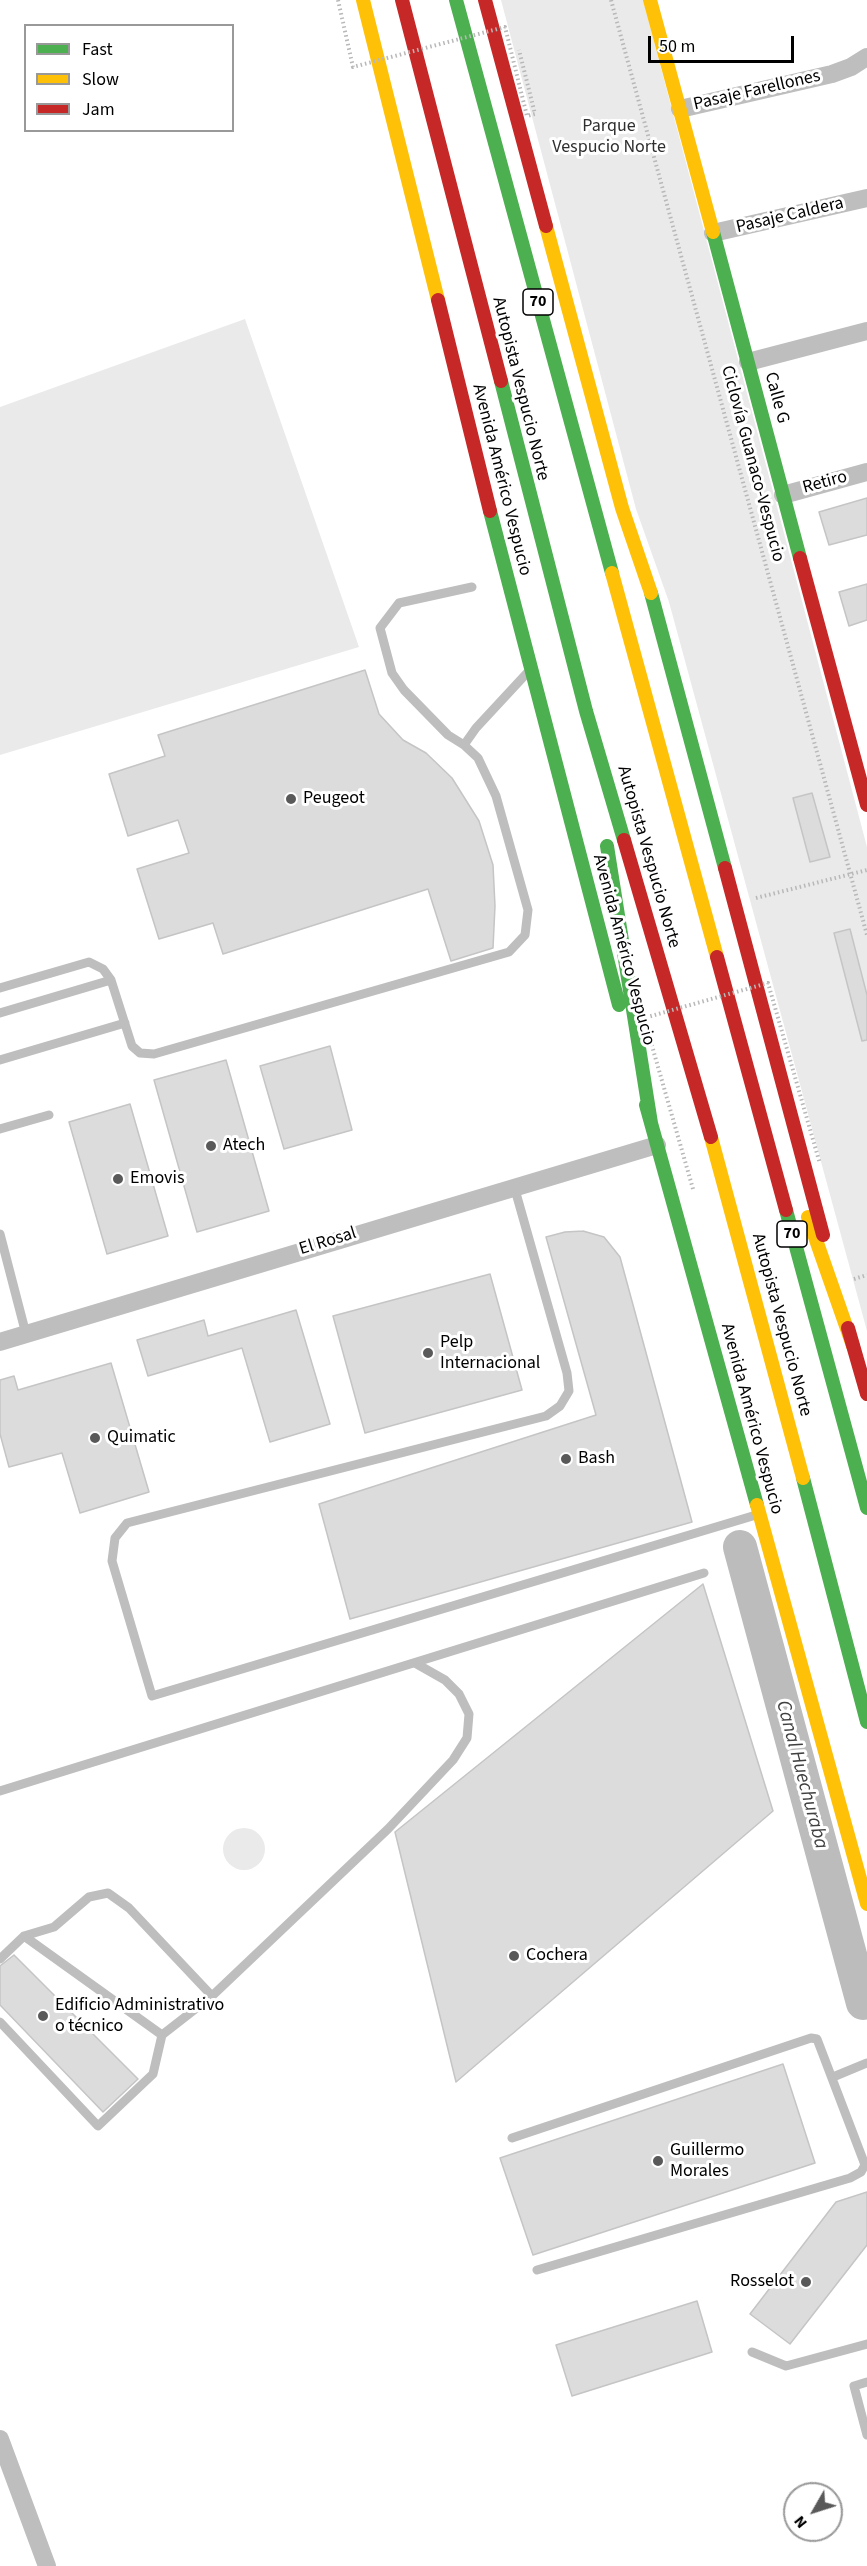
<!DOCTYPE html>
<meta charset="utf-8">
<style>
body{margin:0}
#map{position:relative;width:867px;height:2566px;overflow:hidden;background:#fff;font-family:"Source Sans 3",sans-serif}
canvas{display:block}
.legend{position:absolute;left:24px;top:24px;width:210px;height:108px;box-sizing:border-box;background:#fff;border:2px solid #999;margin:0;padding:8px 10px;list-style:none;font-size:18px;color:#000}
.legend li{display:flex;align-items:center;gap:12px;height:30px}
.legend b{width:30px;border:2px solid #999}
.north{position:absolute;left:783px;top:2482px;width:60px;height:60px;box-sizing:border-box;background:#fff;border:2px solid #999;border-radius:50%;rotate:231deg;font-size:16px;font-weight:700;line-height:24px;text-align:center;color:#000}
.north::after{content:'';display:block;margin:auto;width:21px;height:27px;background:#595959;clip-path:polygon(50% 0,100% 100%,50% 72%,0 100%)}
.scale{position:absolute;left:648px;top:36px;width:146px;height:27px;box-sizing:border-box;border:3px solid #000;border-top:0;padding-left:8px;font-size:18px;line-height:21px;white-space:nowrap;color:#000;-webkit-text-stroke:4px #fff;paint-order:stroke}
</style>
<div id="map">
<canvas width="867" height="2566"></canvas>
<ul class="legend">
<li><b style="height:8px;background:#4caf50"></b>Fast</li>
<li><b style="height:8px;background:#ffc107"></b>Slow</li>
<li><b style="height:8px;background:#c62828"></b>Jam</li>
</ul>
<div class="north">N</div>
<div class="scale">50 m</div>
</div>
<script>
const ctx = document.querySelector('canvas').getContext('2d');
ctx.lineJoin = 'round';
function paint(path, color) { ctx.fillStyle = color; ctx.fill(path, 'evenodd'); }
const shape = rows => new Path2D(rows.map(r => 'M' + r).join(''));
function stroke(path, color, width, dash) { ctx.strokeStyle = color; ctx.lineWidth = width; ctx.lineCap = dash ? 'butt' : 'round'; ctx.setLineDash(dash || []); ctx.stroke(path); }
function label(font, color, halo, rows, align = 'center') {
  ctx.font = font + ' "Source Sans 3",sans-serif'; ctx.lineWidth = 6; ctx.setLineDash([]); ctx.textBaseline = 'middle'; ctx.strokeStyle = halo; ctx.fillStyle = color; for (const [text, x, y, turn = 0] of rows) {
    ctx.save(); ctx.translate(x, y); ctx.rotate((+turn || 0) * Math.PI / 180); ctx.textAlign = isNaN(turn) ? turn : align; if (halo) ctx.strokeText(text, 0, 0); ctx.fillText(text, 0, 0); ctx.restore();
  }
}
paint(shape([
 [501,0,643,0,867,847,867,1331,669,602,636,509],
 [245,319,359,647,0,755,0,407],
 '223 1849a21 21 0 1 1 42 0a21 21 0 1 1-42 0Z'
]), '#eaeaea');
stroke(shape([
 [740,1547,863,2003]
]), '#bcbcbc', 34);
const building = shape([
 [867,498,867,535,829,545,819,512,867,498],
 [867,584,867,620,849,626,839,592,867,584],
 [365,670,379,714,403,740,426,753,452,778,479,821,493,865,495,906,493,948,451,961,428,889,223,954,213,923,159,939,137,869,189,853,178,820,128,836,109,774,165,756,158,735,365,670],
 [812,793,830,857,810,862,793,798,812,793],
 [850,929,867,995,867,1040,862,1041,834,933,850,929],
 [330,1046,352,1130,284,1149,260,1066,330,1046],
 [226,1060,269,1211,197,1232,154,1080,226,1060],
 [130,1104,168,1236,107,1254,69,1122,130,1104],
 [583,1231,604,1237,620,1257,692,1522,350,1619,319,1504,596,1415,546,1237,565,1232,583,1231],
 [490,1274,522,1390,365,1433,333,1316,490,1274],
 [296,1310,330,1424,270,1442,242,1348,148,1376,137,1340,204,1320,208,1336,296,1310],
 [111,1363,149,1492,80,1513,62,1453,9,1467,0,1434,0,1380,14,1376,18,1390,111,1363],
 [703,1584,773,1811,456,2082,395,1832,703,1584],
 [14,1955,138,2079,103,2112,0,2005,0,1966,14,1955],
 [783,2064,815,2163,533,2255,500,2158,783,2064],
 [867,2192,867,2245,790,2344,750,2314,836,2202,867,2192],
 [697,2301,712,2352,572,2396,556,2345,697,2301]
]);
paint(building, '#dcdcdc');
stroke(building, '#c5c5c5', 1.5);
stroke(shape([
 [611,0,867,935],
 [756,898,867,870],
 [854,1279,867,1275]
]), '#b8b8b8', 4, [1.5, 3]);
stroke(shape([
 [464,745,448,735,404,690,392,673,380,628,399,603,472,587],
 [0,988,89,962,103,969,111,980,132,1046,140,1053,154,1054,509,952,525,935,528,910,496,796,478,758,464,745,476,728,527,673],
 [0,1013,111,980],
 [0,1060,125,1023],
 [0,1129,49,1115],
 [514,1186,567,1373,569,1391,560,1406,546,1416,127,1523,115,1538,112,1561,152,1696,756,1515],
 [0,1234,26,1334],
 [0,1791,704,1573],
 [24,1936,162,2035],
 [0,1959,24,1936,54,1927,89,1897,108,1893,129,1908,212,1996],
 [0,2022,98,2126,153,2074,162,2035,212,1996,388,1829,453,1760,467,1738,469,1714,459,1694,445,1680,415,1663],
 [833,2077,867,2063],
 [512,2138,811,2038,817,2039,865,2165,861,2172,850,2178,537,2270],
 [752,2352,786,2366,867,2344],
 [867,2382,854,2386,867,2435]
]), '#bebebe', 9);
stroke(shape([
 [680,109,832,74,851,67,867,57],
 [713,233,867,198],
 [748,362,867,331],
 [783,495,867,472],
 [0,1342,657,1145],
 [0,2439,47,2566]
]), '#bebebe', 18);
stroke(shape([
 [456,0,612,573],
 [713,232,800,558],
 [501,381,586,711,624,840],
 [490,511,619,1005],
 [651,593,725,868],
 [607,846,651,1123],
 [646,1105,757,1505],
 [786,1210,867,1508],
 [803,1478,867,1722]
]), '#4caf50', 14);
stroke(shape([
 [363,0,438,300],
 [650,0,713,232],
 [546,226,622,508,651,593],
 [612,573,717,957],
 [711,1137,803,1478],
 [808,1217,853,1346],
 [757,1505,867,1904]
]), '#ffc107', 14);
stroke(shape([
 [402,0,501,381],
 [485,0,546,226],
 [438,300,490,511],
 [800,558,867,805],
 [624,840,711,1137],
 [725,868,823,1235],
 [717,957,786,1210],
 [848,1328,867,1394]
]), '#c62828', 14);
stroke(shape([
 [338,0,353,67,505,27,527,116,535,114,519,50],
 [693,1189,644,1018,768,983,820,1164]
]), '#b8b8b8', 4, [1.5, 3]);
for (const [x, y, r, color] of [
 [291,799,6,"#595959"],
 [211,1146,6,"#595959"],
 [118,1179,6,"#595959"],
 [428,1353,6,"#595959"],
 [95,1438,6,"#595959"],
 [566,1459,6,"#595959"],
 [514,1956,6,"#595959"],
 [43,2016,6,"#595959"],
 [658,2161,6,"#595959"],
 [806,2282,6,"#595959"]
]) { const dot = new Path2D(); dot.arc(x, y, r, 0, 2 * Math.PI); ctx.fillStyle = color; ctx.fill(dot); stroke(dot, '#fff', 2); }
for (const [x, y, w] of [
 [538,302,30],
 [792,1234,30]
]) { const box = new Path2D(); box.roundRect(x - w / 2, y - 13, w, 26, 4.5); ctx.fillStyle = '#fff'; ctx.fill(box); stroke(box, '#000', 1.5); }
label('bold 16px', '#000', null, [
 ["70",538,302],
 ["70",792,1234]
]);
label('18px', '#000', '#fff', [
 ["Pasaje Farellones",757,91,-13],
 ["Pasaje Caldera",790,216,-13],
 ["Autopista Vespucio Norte",520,389,76],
 ["Calle G",776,398,75],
 ["Ciclovía Guanaco-Vespucio",752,464,75],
 ["Avenida Américo Vespucio",501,480,76],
 ["Retiro",825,483,-15],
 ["Autopista Vespucio Norte",648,857,74],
 ["Avenida Américo Vespucio",623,950,75],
 ["El Rosal",328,1242,-17],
 ["Autopista Vespucio Norte",781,1325,75],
 ["Avenida Américo Vespucio",751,1419,75]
]);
label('18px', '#2f2f2f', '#fff', [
 ["Parque",609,127],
 ["Vespucio Norte",609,148]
]);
label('18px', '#000', '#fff', [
 ["Peugeot",303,799],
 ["Atech",223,1146],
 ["Emovis",130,1179],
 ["Pelp",440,1343],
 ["Internacional",440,1364],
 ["Quimatic",107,1438],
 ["Bash",578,1459],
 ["Cochera",526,1956],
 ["Edificio Administrativo",55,2006],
 ["o técnico",55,2027],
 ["Guillermo",670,2151],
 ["Morales",670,2172],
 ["Rosselot",794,2282,"right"]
], 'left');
label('italic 20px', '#404040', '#fff', [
 ["Canal Huechuraba",801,1775,75]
]);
</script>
